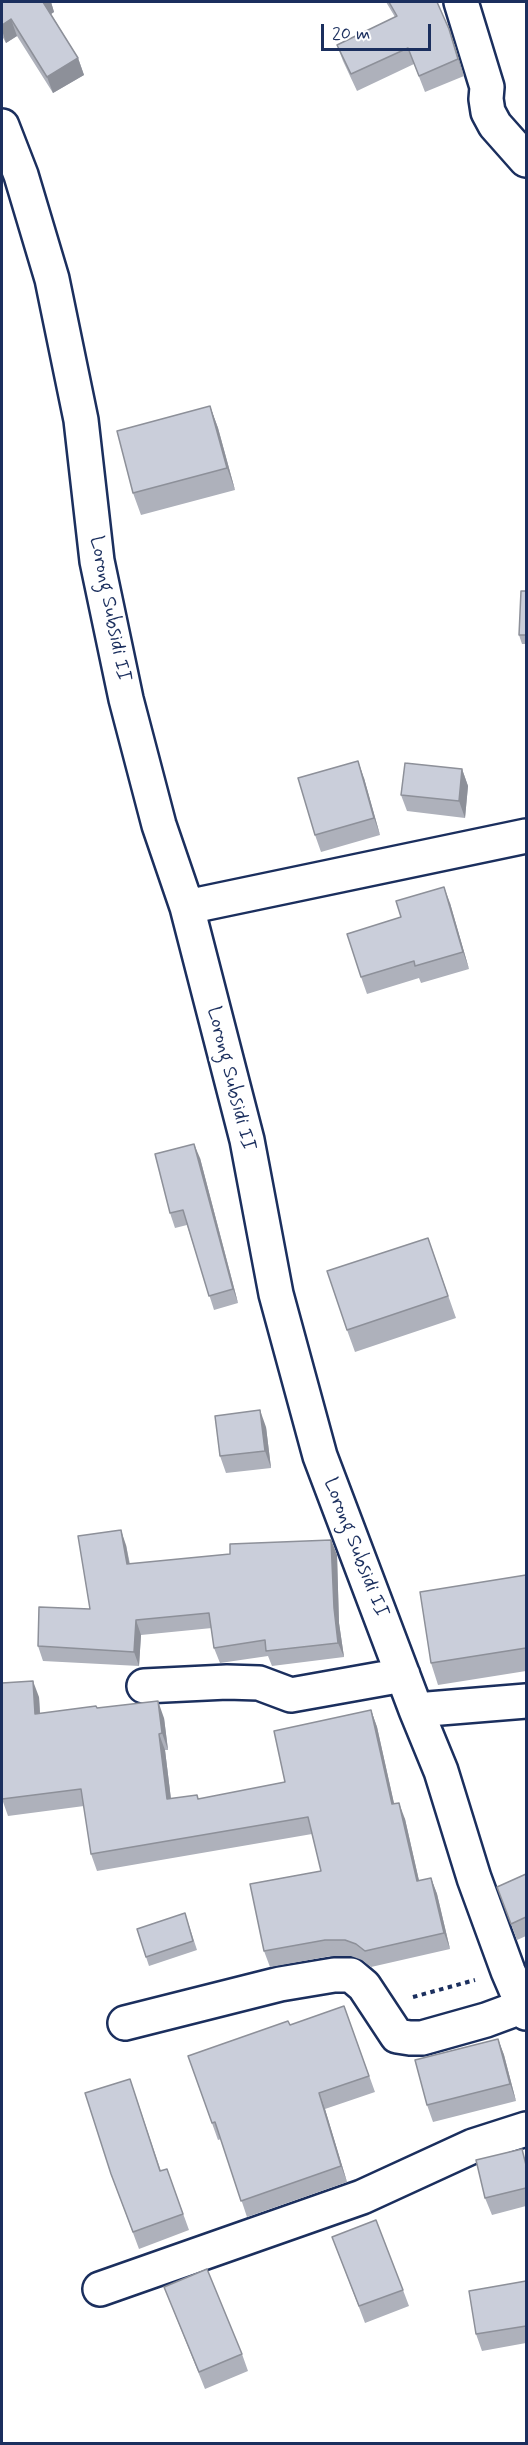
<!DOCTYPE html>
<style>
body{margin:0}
#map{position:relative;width:528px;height:2445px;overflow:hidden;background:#fff;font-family:Mynerve,sans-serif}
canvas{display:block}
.frame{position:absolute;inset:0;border:3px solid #1b2f5e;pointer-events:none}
.scale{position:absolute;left:321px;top:24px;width:110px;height:27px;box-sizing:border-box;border:3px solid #1b2f5e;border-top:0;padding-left:8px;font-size:18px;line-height:21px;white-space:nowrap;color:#1b2f5e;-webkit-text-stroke:4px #fff;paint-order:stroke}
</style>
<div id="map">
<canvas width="528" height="2445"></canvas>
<div class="frame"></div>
<div class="scale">20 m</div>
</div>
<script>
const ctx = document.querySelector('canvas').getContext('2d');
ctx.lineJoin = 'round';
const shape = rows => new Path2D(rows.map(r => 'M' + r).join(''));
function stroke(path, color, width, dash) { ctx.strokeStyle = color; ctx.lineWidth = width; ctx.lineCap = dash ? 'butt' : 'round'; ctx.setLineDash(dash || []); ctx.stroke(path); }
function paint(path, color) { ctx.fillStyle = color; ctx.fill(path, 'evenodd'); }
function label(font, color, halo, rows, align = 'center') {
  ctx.font = font + ' Mynerve,sans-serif'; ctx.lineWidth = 4.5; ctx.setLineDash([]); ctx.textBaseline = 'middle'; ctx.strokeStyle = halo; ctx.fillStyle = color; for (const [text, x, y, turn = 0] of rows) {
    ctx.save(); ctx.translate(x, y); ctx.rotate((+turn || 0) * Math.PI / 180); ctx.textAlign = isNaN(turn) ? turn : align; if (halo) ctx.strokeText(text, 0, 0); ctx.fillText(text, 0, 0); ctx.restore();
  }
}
const minor = shape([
 [461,2,487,87,486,99,488,112,495,125,526,160],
 [2,126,21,175,52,279,81,420,97,561,126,699,159,825,187,907,247,1140,276,1294,320,1456,416,1710,441,1771,474,1878,508,1971,526,2013],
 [187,907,526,836],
 [144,1686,227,1682,259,1683,291,1695,403,1675],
 [416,1710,526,1701],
 [125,2023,280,1984,334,1975,351,1975,364,1986,397,2036,410,2038,422,2038,486,2020,524,2006],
 [100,2289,362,2197,473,2146,526,2129]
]);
stroke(minor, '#1b2f5e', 38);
stroke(shape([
 [413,1997,475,1980]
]), '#1b2f5e', 4, [4.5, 4.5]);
stroke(minor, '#fff', 33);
paint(shape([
 [2,2,51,2,54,12,51,14,78,58,84,75,53,93,17,36,6,43,2,36],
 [386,2,437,2,455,46,464,76,425,92,414,64,357,91,343,61,337,45,395,17],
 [210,406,218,428,235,490,141,515,133,493],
 [526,591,526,644,522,644,519,635],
 [462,769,468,786,465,818,407,811,401,795],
 [364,778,380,835,321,852,315,835],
 [450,903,469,969,421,983,419,978,367,994,361,977],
 [200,1158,238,1303,214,1310,187,1225,175,1228,170,1213],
 [428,1238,456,1318,355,1352,347,1330],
 [266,1427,271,1468,226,1473,220,1456],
 [331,1540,337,1555,339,1623,344,1657,272,1666,268,1656,220,1663,214,1648,212,1628,141,1635,139,1666,43,1661,38,1646,90,1609,126,1545,130,1564,230,1554],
 [526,1575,526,1671,438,1685,431,1663],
 [39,1697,40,1714,97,1708,164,1718,168,1750,165,1750,171,1799,199,1799,285,1782,371,1710,377,1727,394,1804,405,1819,419,1881,431,1878,437,1894,450,1949,371,1967,362,1960,351,1956,331,1956,270,1967,264,1951,321,1871,312,1834,97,1871,91,1854,84,1806,8,1816,2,1799],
 [526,1874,526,1936,517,1940,497,1887],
 [185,1913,197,1950,149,1966,146,1957],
 [344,2006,375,2092,325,2109,347,2182,247,2217,221,2139,218,2140,188,2056,290,2025],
 [498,2039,504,2055,516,2101,433,2122,427,2105],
 [130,2079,161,2171,167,2169,189,2230,139,2249,111,2174],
 [526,2160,526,2206,492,2215,485,2198],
 [332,2237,403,2290,409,2306,365,2323],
 [526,2281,526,2343,482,2351,476,2334],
 [164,2287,242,2354,248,2371,205,2389]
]), '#aeb1bb');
paint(shape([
 [43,2,51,2,54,12,48,16],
 [11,19,17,36,6,43,2,30,2,25],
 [449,29,455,46,464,76,458,59],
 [78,58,84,75,53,93,47,77],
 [210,406,218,428,235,490,227,468],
 [358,761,364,778,380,835,374,818],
 [462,769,468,786,465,818,459,801],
 [444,887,450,903,469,969,463,952],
 [194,1144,200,1158,238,1303,233,1289],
 [260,1410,266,1427,271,1468,265,1451],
 [121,1530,126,1545,132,1579,127,1564],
 [331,1540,337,1555,339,1623,344,1657,338,1643,334,1608],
 [136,1620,141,1635,139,1666,134,1652],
 [33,1681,39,1697,41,1731,35,1714],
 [158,1701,164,1718,168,1750,162,1733],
 [371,1710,377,1727,398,1821,392,1804],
 [159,1734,165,1750,173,1816,167,1799],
 [399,1803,405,1819,423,1898,417,1881],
 [431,1878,437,1894,450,1949,444,1933],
 [498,2039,504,2055,516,2101,510,2084],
 [319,2093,325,2109,347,2182,341,2166]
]), '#8d9099');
const building = shape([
 [2,2,43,2,78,58,47,77,11,19,2,25,2,2],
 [389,2,437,2,449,29,458,59,419,76,408,48,351,74,337,45,397,16,389,2],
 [210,406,227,468,133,493,117,431,210,406],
 [521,591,526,591,526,635,519,635,521,591],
 [358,761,374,818,315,835,298,778,358,761],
 [405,763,462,769,459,801,401,795,405,763],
 [444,887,463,952,415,966,414,961,361,977,347,934,401,917,396,901,444,887],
 [194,1144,233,1289,209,1296,183,1210,170,1213,155,1154,194,1144],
 [428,1238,448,1296,347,1330,327,1271,428,1238],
 [260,1410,265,1451,220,1456,215,1416,260,1410],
 [121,1530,127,1564,230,1554,230,1544,331,1540,334,1608,338,1643,266,1651,265,1640,214,1648,209,1613,136,1620,134,1652,38,1646,39,1607,90,1609,78,1536,121,1530],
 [526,1575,526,1648,431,1663,420,1592,526,1575],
 [33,1681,35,1714,96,1706,97,1708,158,1701,162,1733,159,1734,167,1799,197,1795,198,1799,285,1782,274,1731,371,1710,392,1804,399,1803,417,1881,431,1878,444,1933,365,1951,356,1944,345,1940,325,1940,264,1951,250,1884,321,1871,308,1817,91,1854,81,1789,2,1799,2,1683,33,1681],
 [526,1874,526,1917,511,1924,497,1887,526,1874],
 [185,1913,193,1941,146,1957,137,1929,185,1913],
 [344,2006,369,2076,319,2093,341,2166,241,2201,215,2122,212,2123,188,2056,288,2021,290,2025,344,2006],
 [498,2039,510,2084,427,2105,415,2060,498,2039],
 [130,2079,160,2171,167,2169,183,2214,133,2232,111,2174,85,2093,130,2079],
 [522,2149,526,2165,526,2188,485,2198,476,2160,522,2149],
 [376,2220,403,2290,359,2306,332,2237,376,2220],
 [207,2269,242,2354,199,2372,164,2287,207,2269],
 [526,2281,526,2326,476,2334,469,2291,526,2281]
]);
paint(building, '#caceda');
stroke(building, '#8d9099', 1.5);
label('20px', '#1b2f5e', '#fff', [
 ["Lorong Subsidi II",109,609,79],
 ["Lorong Subsidi II",230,1079,76],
 ["Lorong Subsidi II",355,1548,69]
]);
</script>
